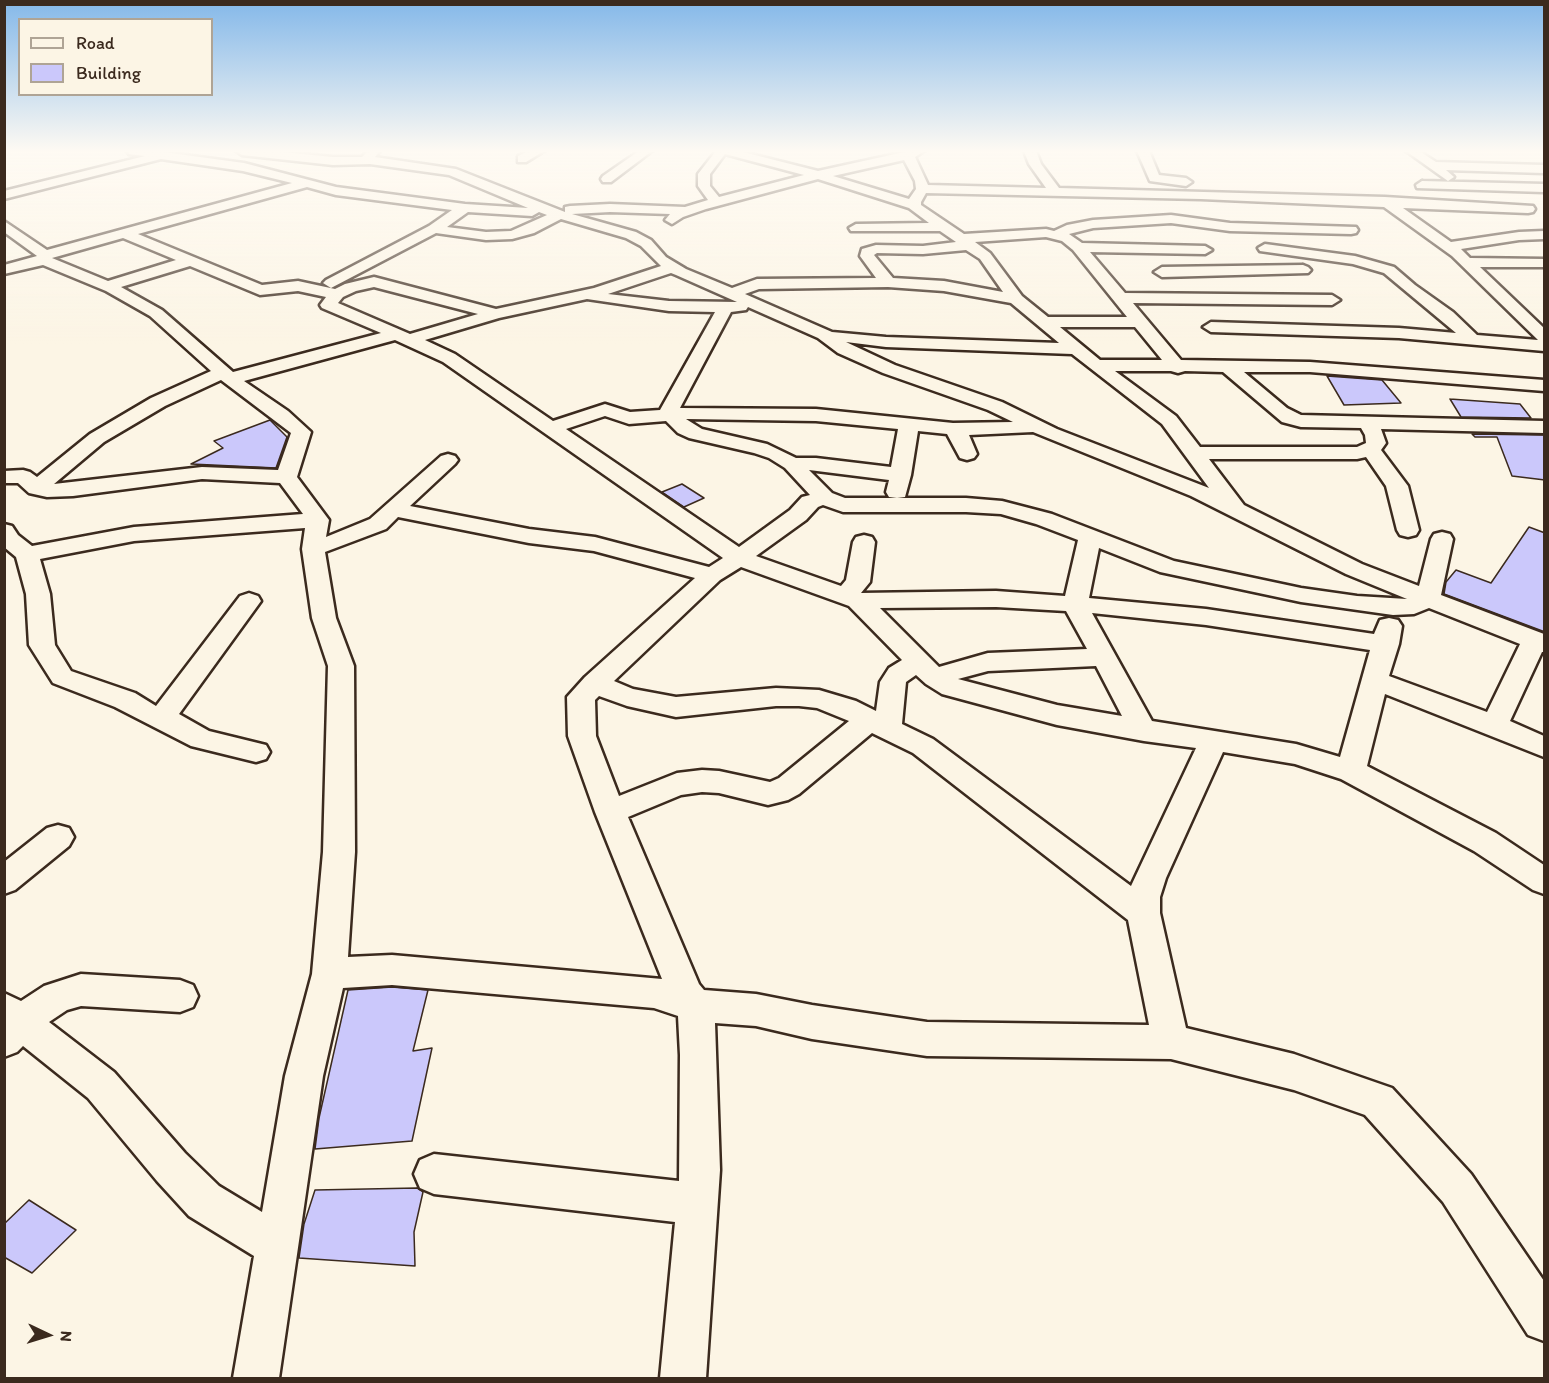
<!DOCTYPE html>
<style>
body{margin:0}
#map{position:relative;width:1549px;height:1383px;overflow:hidden;background:#fcf5e5;font-family:Itim,sans-serif}
canvas{display:block}
.frame{position:absolute;inset:0;border:6px solid #3b2a1e;pointer-events:none}
.legend{position:absolute;left:18px;top:18px;width:195px;height:78px;box-sizing:border-box;background:#fcf5e5;border:2px solid #afa495;margin:0;padding:8px 10px;list-style:none;font-size:18px;color:#3b2a1e}
.legend li{display:flex;align-items:center;gap:12px;height:30px}
.legend b{width:30px;border:2px solid #afa495}
.north{position:absolute;left:18px;top:1305px;width:60px;height:60px;-webkit-text-stroke:4px #fcf5e5;paint-order:stroke;rotate:94deg;font-size:16px;font-weight:700;line-height:24px;text-align:center;color:#3b2a1e}
.north::after{content:'';display:block;margin:auto;width:21px;height:27px;background:#3b2a1e;clip-path:polygon(50% 0,100% 100%,50% 72%,0 100%)}
</style>
<div id="map">
<canvas width="1549" height="1383"></canvas>
<div class="frame"></div>
<ul class="legend">
<li><b style="height:8px;background:#fcf5e5"></b>Road</li>
<li><b style="height:16px;background:#cbc8fb"></b>Building</li>
</ul>
<div class="north">N</div>
</div>
<script>
const ctx = document.querySelector('canvas').getContext('2d');
ctx.lineJoin = 'round';
function paint(path, color) { ctx.fillStyle = color; ctx.fill(path, 'evenodd'); }
const shape = rows => new Path2D(rows.map(r => 'M' + r).join(''));
function stroke(path, color, width, dash) { ctx.strokeStyle = color; ctx.lineWidth = width; ctx.lineCap = dash ? 'butt' : 'round'; ctx.setLineDash(dash || []); ctx.stroke(path); }
const building = shape([
 [1327,376,1382,380,1401,403,1344,405,1327,376],
 [1450,399,1520,404,1531,418,1461,417,1450,399],
 [270,420,287,437,276,468,191,464,223,448,214,441,270,420],
 [1472,434,1544,435,1545,480,1512,476,1497,437,1475,437,1472,434],
 [682,484,704,498,684,507,662,492,682,484],
 [1529,527,1545,533,1545,632,1444,594,1446,582,1456,570,1491,583,1529,527],
 [392,987,428,990,413,1051,432,1048,412,1141,315,1149,319,1118,348,990,392,987],
 [417,1188,423,1192,414,1232,415,1266,299,1258,304,1224,315,1190,417,1188],
 [29,1200,76,1230,32,1273,4,1257,4,1224,29,1200]
]);
paint(building, '#cbc8fb');
stroke(building, '#3b2a1e', 1.5);
const minor = shape([
 [127,151,156,151,244,163,336,187,465,204,528,208,449,175,370,164,333,165,242,155,236,151,272,151,333,157,362,157,368,151,380,151,375,157,456,169,565,212,565,207,570,206,610,204,685,207,708,200,698,186,698,174,716,151,739,151,818,171,909,151,924,151,915,157,928,185,1046,188,1029,164,1024,151,1036,151,1041,164,1059,188,1385,197,1533,206,1535,209,1533,212,1528,213,1403,208,1451,242,1519,232,1544,231,1544,239,1519,240,1461,249,1470,258,1544,259,1544,267,1480,267,1544,328,1544,351,1399,338,1211,332,1203,327,1211,322,1399,328,1456,333,1384,273,1353,264,1260,251,1258,248,1265,244,1355,256,1394,267,1415,285,1453,312,1477,335,1538,340,1452,256,1384,207,1201,199,926,193,921,202,921,205,964,234,1046,229,1054,231,1067,225,1093,220,1171,215,1230,223,1356,227,1358,230,1356,233,1351,234,1230,231,1171,223,1093,228,1069,234,1082,243,1205,246,1212,250,1205,254,1090,252,1125,293,1332,295,1340,300,1332,305,1133,303,1181,360,1310,362,1544,380,1544,391,1310,372,1244,372,1287,408,1301,415,1544,421,1544,433,1381,429,1386,443,1381,450,1408,486,1419,530,1416,535,1408,537,1400,535,1397,530,1386,486,1366,457,1357,459,1209,459,1244,505,1362,564,1419,586,1431,539,1434,534,1442,532,1450,534,1453,539,1441,595,1544,634,1544,652,1542,652,1510,721,1544,736,1544,757,1385,694,1367,766,1496,833,1544,865,1544,894,1533,890,1474,851,1341,779,1295,764,1223,752,1166,878,1160,897,1160,913,1186,1028,1294,1054,1392,1088,1471,1174,1544,1281,1544,1341,1528,1335,1443,1202,1365,1115,1294,1090,1171,1059,927,1056,812,1039,756,1026,715,1023,720,1170,706,1378,660,1378,675,1222,434,1194,420,1188,414,1174,420,1160,434,1154,679,1181,680,1055,678,1016,654,1008,392,985,343,988,323,1076,279,1378,233,1378,254,1256,189,1216,157,1181,88,1098,23,1046,17,1052,4,1057,4,993,21,1001,44,986,81,974,180,980,193,985,198,996,193,1007,180,1012,81,1006,67,1010,49,1022,114,1072,185,1153,219,1186,262,1212,285,1076,312,974,323,852,328,666,312,618,302,549,305,528,134,541,40,559,50,594,55,645,71,671,135,693,156,706,240,596,249,593,258,596,261,601,179,714,209,731,266,745,270,752,266,759,256,762,191,746,115,707,53,683,29,645,26,594,16,557,4,547,4,524,12,526,18,535,32,546,134,527,303,514,280,483,202,479,73,496,47,497,29,493,18,483,4,483,4,471,23,470,30,472,37,477,90,434,151,398,211,371,150,316,106,291,43,265,4,274,4,265,37,256,4,232,4,221,47,250,292,183,243,171,161,159,4,199,4,191,145,156,129,154,127,151],
 [725,154,804,175,719,197,710,186,710,174,725,154],
 [904,160,915,181,916,189,909,199,833,176,904,160],
 [818,179,909,208,929,223,856,224,849,228,851,231,940,231,956,242,923,246,876,245,862,249,860,256,876,278,757,279,732,288,686,269,666,257,651,240,636,232,572,214,610,212,670,214,665,220,672,224,683,217,706,209,818,179],
 [307,187,336,195,452,210,429,226,326,280,323,283,331,288,436,233,486,240,512,239,534,233,561,219,626,238,641,246,661,266,594,288,496,309,374,277,345,284,335,289,298,281,262,285,138,234,307,187],
 [468,212,532,216,539,212,547,215,511,231,486,232,447,227,468,212],
 [1046,237,1062,241,1073,250,1127,317,1048,317,1022,296,990,253,975,242,1046,237],
 [123,238,176,260,108,281,52,258,123,238],
 [966,250,980,259,1003,292,944,281,893,278,874,255,877,253,923,254,966,250],
 [190,266,260,295,298,291,326,297,320,305,322,308,381,333,233,372,162,310,121,287,190,266],
 [671,273,676,275,737,302,669,301,608,294,671,273],
 [374,287,478,314,410,334,338,303,343,297,356,291,374,287],
 [888,287,944,291,1011,303,1059,343,886,337,832,332,745,294,759,289,888,287],
 [587,299,669,311,715,312,660,410,630,412,605,404,553,421,455,354,425,340,499,318,587,299],
 [748,307,818,338,838,353,883,373,988,410,1013,422,953,423,816,409,680,408,731,312,746,310,748,307],
 [1060,327,1135,327,1162,360,1100,360,1060,327],
 [395,340,443,362,723,558,709,567,595,537,529,529,410,506,455,464,458,460,455,456,448,454,441,456,370,519,326,537,329,520,297,477,311,432,288,411,244,381,395,340],
 [846,342,886,347,1072,354,1162,424,1209,488,1057,429,1002,402,895,365,846,342],
 [1115,371,1171,371,1178,373,1185,371,1223,372,1282,422,1301,427,1361,428,1365,435,1366,443,1357,447,1200,447,1176,416,1115,371],
 [221,380,291,433,278,470,202,467,54,484,104,442,165,406,221,380],
 [605,416,629,424,666,421,678,433,689,438,754,453,769,458,785,468,810,495,802,497,790,510,739,547,566,429,605,416],
 [686,419,816,421,898,429,891,467,816,458,796,458,767,444,702,429,686,419],
 [918,431,947,434,960,458,967,460,974,458,977,454,969,435,1033,432,1191,496,1346,574,1407,599,1357,596,1301,588,1174,561,1052,514,1002,501,966,498,845,498,832,493,809,470,889,480,886,492,889,497,897,498,905,497,911,475,918,431],
 [823,505,843,512,966,512,1001,514,1036,524,1078,540,1065,596,996,591,861,593,870,582,875,542,872,537,864,535,856,537,853,542,846,580,841,586,756,556,806,520,818,507,823,505],
 [398,517,529,543,594,551,695,578,585,677,567,697,568,736,595,812,662,979,392,955,348,957,355,852,354,666,336,618,325,552,386,529,398,517],
 [1099,548,1160,572,1301,602,1393,615,1414,614,1429,608,1520,644,1487,712,1389,676,1399,644,1402,626,1398,620,1389,618,1380,620,1374,634,1206,609,1089,598,1099,548],
 [741,567,849,606,902,660,889,668,880,682,876,711,856,701,819,690,776,688,676,697,633,689,614,681,720,580,741,567],
 [996,607,1066,611,1087,649,988,653,939,667,880,608,996,607],
 [1092,613,1206,625,1370,650,1340,757,1296,744,1152,721,1092,613],
 [1096,666,1122,716,1057,705,958,679,988,671,1096,666],
 [916,675,926,684,942,694,1057,725,1144,741,1196,748,1131,886,933,739,902,724,906,682,916,675],
 [599,696,627,706,676,717,776,706,799,706,817,708,849,721,779,778,770,782,719,771,702,770,677,773,619,796,596,736,595,700,599,696],
 [872,733,913,753,1128,920,1149,1025,927,1022,812,1005,756,994,704,990,699,984,628,817,681,795,702,792,719,793,768,805,788,800,799,794,872,733],
 [529,151,544,151,526,162,518,162,518,156,529,151],
 [639,151,652,151,611,182,603,182,601,179,603,176,639,151],
 [1137,151,1149,151,1159,175,1186,178,1192,182,1186,186,1150,181,1137,151],
 [1406,151,1419,151,1436,162,1544,165,1544,173,1446,170,1454,177,1448,181,1406,151],
 [1422,181,1544,184,1544,192,1417,188,1416,185,1422,181],
 [1303,265,1308,267,1311,270,1308,273,1162,277,1154,272,1162,267,1303,265],
 [58,825,69,828,74,837,69,846,15,890,4,894,4,862,47,828,58,825]
]);
stroke(minor, '#3b2a1e', 5);
paint(minor, '#fcf5e5');
const sky = ctx.createLinearGradient(0, 0, 0, 344);
sky.addColorStop(0, '#84b8e9');
sky.addColorStop(0.44, '#fefaf3');
sky.addColorStop(1, '#fefaf300');
ctx.fillStyle = sky;
ctx.fillRect(0, 0, 1549, 344);
</script>
